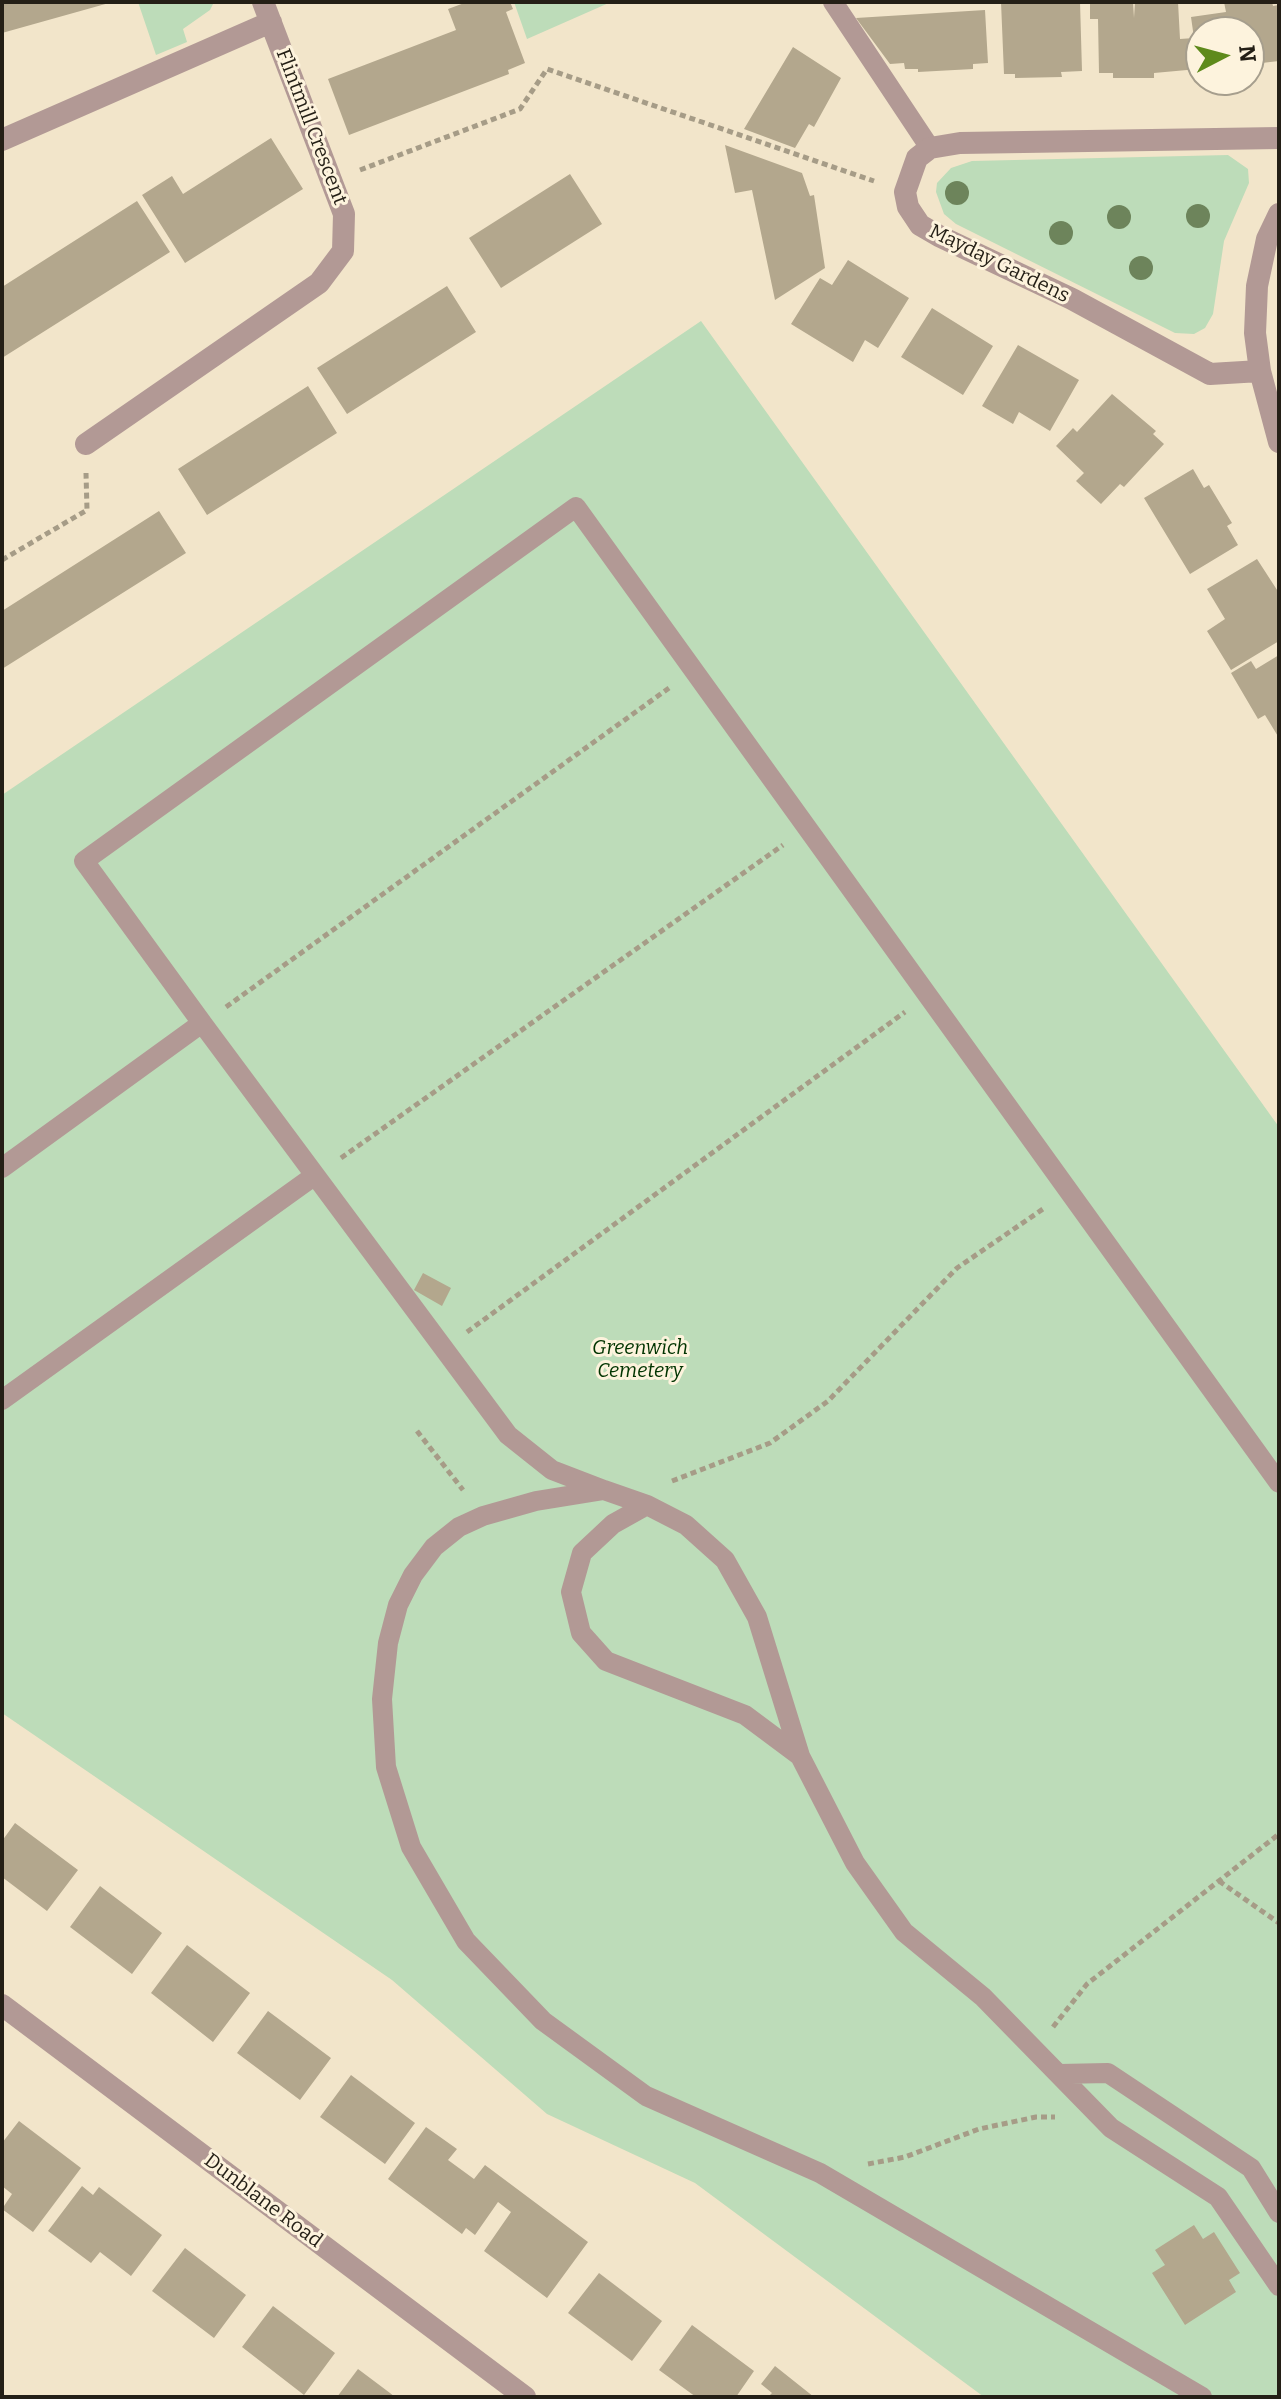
<!DOCTYPE html>
<style>
body{margin:0}
#map{position:relative;width:1281px;height:2399px;overflow:hidden;background:#f2e5ca;font-family:Bitter,serif}
canvas{display:block}
.frame{position:absolute;inset:0;border:4px solid #241f16;pointer-events:none}
.north{position:absolute;left:1185px;top:16px;width:80px;height:80px;box-sizing:border-box;background:#fdf3dd;border:2px solid #a69e8d;border-radius:50%;rotate:84deg;font-size:22px;font-weight:700;line-height:32px;text-align:center;color:#241f16}
.north::after{content:'';display:block;margin:auto;width:28px;height:36px;background:#5e8a1b;clip-path:polygon(50% 0,100% 100%,50% 72%,0 100%)}
</style>
<div id="map">
<canvas width="1281" height="2399"></canvas>
<div class="frame"></div>
<div class="north">N</div>
</div>
<script>
const ctx = document.querySelector('canvas').getContext('2d');
ctx.lineJoin = 'round';
function paint(path, color) { ctx.fillStyle = color; ctx.fill(path, 'evenodd'); }
const shape = rows => new Path2D(rows.map(r => 'M' + r).join(''));
function stroke(path, color, width, dash) { ctx.strokeStyle = color; ctx.lineWidth = width; ctx.lineCap = dash ? 'butt' : 'round'; ctx.setLineDash(dash || []); ctx.stroke(path); }
function label(font, color, halo, rows, align = 'center') {
  ctx.font = font + ' Bitter,serif'; ctx.lineWidth = 6; ctx.setLineDash([]); ctx.textBaseline = 'middle'; ctx.strokeStyle = halo; ctx.fillStyle = color; for (const [text, x, y, turn = 0] of rows) {
    ctx.save(); ctx.translate(x, y); ctx.rotate((+turn || 0) * Math.PI / 180); ctx.textAlign = isNaN(turn) ? turn : align; if (halo) ctx.strokeText(text, 0, 0); ctx.fillText(text, 0, 0); ctx.restore();
  }
}
paint(shape([
 [138,2,214,2,210,10,183,29,187,42,156,55],
 [514,2,611,2,527,39],
 [1228,155,1248,169,1249,183,1224,241,1213,314,1205,328,1194,334,1175,333,956,224,944,214,936,192,937,183,951,168,972,161],
 [701,321,1279,1127,1279,2397,984,2397,695,2183,547,2114,392,1980,2,1713,2,795]
]), '#bddcb9');
paint(shape([
 [2,2,109,2,109,3,2,33],
 [467,2,510,2,513,9,506,12,525,63,508,70,509,74,349,135,328,79,456,30,448,9],
 [1001,2,1080,2,1082,71,1061,72,1062,77,1015,78,1015,74,1004,74],
 [1090,2,1133,2,1134,18,1135,2,1178,2,1180,39,1194,38,1191,17,1226,12,1224,2,1272,2,1273,6,1279,5,1279,61,1253,64,1254,69,1249,70,1249,32,1201,32,1201,76,1198,69,1154,73,1154,78,1113,78,1113,73,1099,73,1098,19,1090,19],
 [985,10,988,63,973,64,973,69,918,72,918,69,905,69,904,63,890,64,856,18],
 [793,47,841,78,814,127,809,124,795,148,744,129],
 [271,138,303,189,185,263,142,195,172,176,183,194],
 [725,145,802,173,810,196,814,195,825,268,775,300,752,190,735,193],
 [570,174,602,224,501,288,469,238],
 [137,201,170,252,2,358,2,287],
 [848,260,909,298,878,348,865,340,853,362,791,324,820,278,832,285],
 [447,286,476,332,347,414,317,368],
 [932,308,993,346,963,395,901,357],
 [1018,345,1079,380,1050,431,1019,412,1013,424,982,406],
 [308,386,337,433,207,515,178,469],
 [1112,394,1156,431,1153,434,1164,444,1124,487,1120,484,1101,504,1076,481,1084,473,1056,446,1073,428,1077,432],
 [1193,469,1204,488,1209,485,1232,523,1227,526,1238,545,1190,574,1144,498],
 [159,511,186,553,2,669,2,611],
 [1257,559,1279,593,1279,641,1231,670,1207,631,1225,619,1207,589],
 [1279,655,1279,738,1265,715,1258,719,1231,673,1251,661,1256,669],
 [423,1273,451,1288,442,1306,414,1290],
 [15,1823,78,1870,47,1911,2,1877,2,1841],
 [100,1886,162,1933,132,1974,70,1927],
 [187,1945,250,1993,213,2042,151,1993],
 [268,2011,331,2058,300,2100,237,2053],
 [351,2075,415,2123,385,2164,320,2117],
 [19,2121,81,2168,33,2232,2,2209,12,2194,2,2186,2,2143],
 [426,2127,457,2149,448,2160,474,2179,485,2165,588,2242,547,2298,484,2251,511,2212,498,2202,475,2235,466,2228,462,2234,388,2179],
 [82,2186,93,2195,99,2187,162,2235,131,2276,100,2252,91,2263,48,2231],
 [1194,2225,1203,2239,1214,2232,1240,2273,1229,2280,1236,2292,1185,2325,1152,2273,1165,2265,1155,2250],
 [185,2248,246,2295,214,2338,152,2291],
 [599,2273,662,2321,632,2361,568,2313],
 [273,2306,335,2353,304,2395,242,2347],
 [692,2325,754,2371,736,2397,696,2397,659,2370],
 [775,2366,814,2397,768,2397,772,2393,761,2384],
 [358,2369,390,2393,395,2397,337,2397]
]), '#b3a78d');
stroke(shape([
 [360,170,520,109,547,69,874,181],
 [2,560,87,510,86,473],
 [226,1007,669,688],
 [341,1158,783,845],
 [467,1332,905,1012],
 [417,1431,463,1490],
 [672,1481,770,1443,828,1401,957,1268,1043,1209],
 [1219,1881,1279,1923],
 [1053,2027,1087,1984,1279,1834],
 [868,2164,905,2157,979,2129,1036,2117,1055,2117]
]), '#a69c87', 5, [6, 4]);
stroke(shape([
 [833,2,930,148],
 [202,1023,508,1435,552,1470,604,1490],
 [2,1168,202,1023,84,861,576,507,1279,1483],
 [2,1400,314,1176],
 [647,1505,613,1524,582,1553,571,1592,581,1633,606,1661,745,1715,800,1756],
 [1059,2074,1108,2073,1251,2168,1279,2213],
 [1202,2397,820,2173,646,2096,543,2021,466,1941,411,1847,386,1767,382,1699,388,1643,398,1605,413,1575,434,1547,459,1527,483,1516,536,1501,604,1490,647,1505,686,1525,725,1560,757,1617,800,1756,855,1863,904,1932,983,1997,1111,2128,1218,2197,1279,2286]
]), '#b29995', 20);
stroke(shape([
 [2,140,271,22],
 [1279,214,1267,239,1257,286,1255,333,1260,371,1279,442],
 [1260,371,1210,374,1072,299,939,236,920,225,908,207,905,192,917,158,930,148,960,143,1279,138],
 [86,444,319,283,343,251,344,214,263,2],
 [2,2005,525,2397]
]), '#b29995', 22);
ctx.fillStyle = '#6d845b';
for (const [x, y] of [
 [957,193],
 [1198,216],
 [1119,217],
 [1061,233],
 [1141,268]
]) { ctx.beginPath(); ctx.arc(x, y, 12, 0, 2 * Math.PI); ctx.fill(); }
label('20px', '#241f16', '#fdf3dd', [
 ["Flintmill Crescent",311,127,69],
 ["Mayday Gardens",999,264,26],
 ["Dunblane Road",263,2201,37]
]);
label('italic 20px', '#003400', '#fdf3dd', [
 ["Greenwich",640,1348],
 ["Cemetery",640,1371]
]);
</script>
